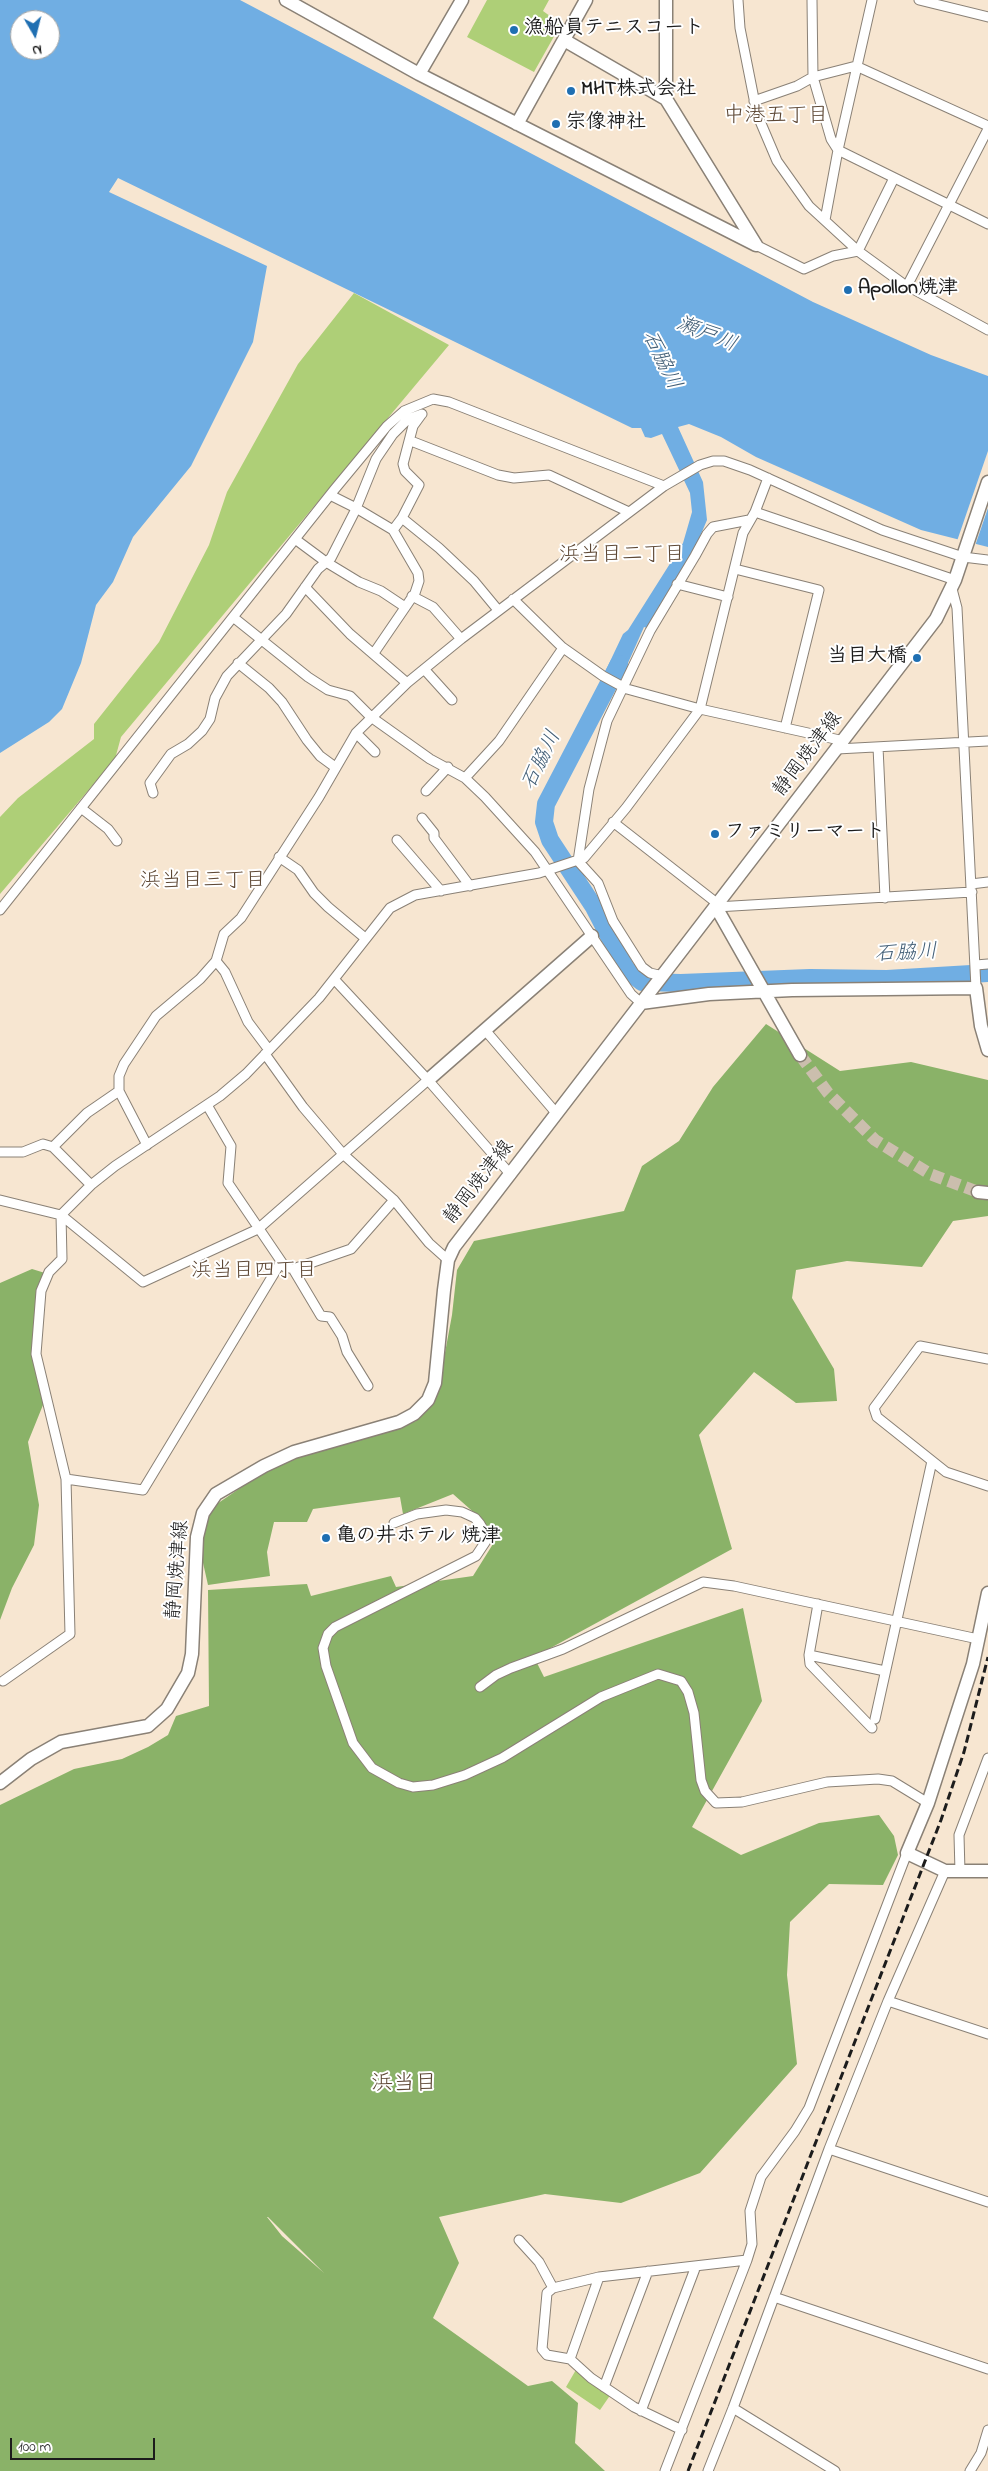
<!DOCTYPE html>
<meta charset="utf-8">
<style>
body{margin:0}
#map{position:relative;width:988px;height:2471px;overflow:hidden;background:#f7e6d1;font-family:"Indie Flower",sans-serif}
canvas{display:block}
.north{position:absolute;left:10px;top:10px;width:50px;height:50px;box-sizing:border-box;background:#fff;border:1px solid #a4a4a4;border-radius:50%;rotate:172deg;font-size:14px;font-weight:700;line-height:20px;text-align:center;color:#1c1c1c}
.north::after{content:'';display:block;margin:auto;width:18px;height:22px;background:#1f6fb2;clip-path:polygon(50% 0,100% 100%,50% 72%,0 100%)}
.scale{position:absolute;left:10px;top:2438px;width:145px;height:22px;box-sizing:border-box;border:2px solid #1c1c1c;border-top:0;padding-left:6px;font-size:15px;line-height:18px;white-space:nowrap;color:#1c1c1c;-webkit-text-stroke:4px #fff;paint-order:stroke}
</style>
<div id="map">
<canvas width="988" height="2471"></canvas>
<div class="north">N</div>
<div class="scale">100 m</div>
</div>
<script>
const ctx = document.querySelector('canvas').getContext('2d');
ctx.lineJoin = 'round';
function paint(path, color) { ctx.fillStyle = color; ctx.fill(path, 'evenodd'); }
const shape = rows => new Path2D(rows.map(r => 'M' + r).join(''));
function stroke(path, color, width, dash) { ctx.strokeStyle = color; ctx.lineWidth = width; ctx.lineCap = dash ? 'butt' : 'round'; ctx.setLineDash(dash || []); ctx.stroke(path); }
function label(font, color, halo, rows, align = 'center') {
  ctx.font = font + ' "Indie Flower","Klee One",sans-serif'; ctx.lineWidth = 4; ctx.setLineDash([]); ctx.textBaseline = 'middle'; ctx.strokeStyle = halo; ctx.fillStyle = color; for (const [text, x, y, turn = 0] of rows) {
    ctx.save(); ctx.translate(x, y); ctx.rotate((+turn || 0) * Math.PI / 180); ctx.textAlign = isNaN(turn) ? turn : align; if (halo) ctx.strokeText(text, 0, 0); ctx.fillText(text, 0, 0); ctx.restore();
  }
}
paint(shape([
 [487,0,549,0,543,11,561,24,534,72,467,37],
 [354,293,449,345,121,737,115,759,0,894,0,817,18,798,94,739,94,724,159,642,209,545,227,492,298,364],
 [577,2368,611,2394,600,2410,566,2387]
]), '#aecf77');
paint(shape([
 [766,1024,840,1071,911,1062,988,1080,988,1216,953,1221,922,1267,847,1261,796,1270,792,1298,834,1369,837,1401,796,1403,754,1372,699,1435,732,1549,534,1657,544,1677,743,1608,762,1701,692,1827,741,1855,819,1823,879,1815,894,1836,898,1855,883,1885,829,1884,790,1922,787,1975,797,2064,700,2173,621,2203,545,2194,439,2217,459,2263,433,2318,528,2386,552,2381,578,2403,575,2443,605,2471,0,2471,0,1805,74,1769,122,1759,148,1747,168,1735,176,1716,209,1706,208,1590,307,1584,311,1596,391,1576,396,1587,473,1576,493,1544,479,1517,453,1494,403,1514,400,1497,313,1509,307,1522,274,1522,267,1552,270,1576,208,1585,199,1545,208,1510,271,1467,328,1447,416,1421,437,1396,452,1315,457,1270,474,1241,624,1211,642,1166,679,1141,713,1087],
 [267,2217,268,2217,324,2273,282,2236],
 [32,1269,45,1273,35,1312,45,1400,28,1442,39,1505,34,1545,12,1588,0,1620,0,1283]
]), '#8ab268');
paint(shape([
 [0,0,240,0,813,302,931,355,988,376,988,547,921,530,756,457,721,437,689,424,678,427,703,482,707,520,696,546,647,628,644,627,620,681,605,672,623,634,628,630,683,543,692,512,690,493,662,434,651,438,645,437,641,428,632,428,118,178,109,192,267,266,253,342,191,466,133,537,113,582,96,605,81,663,62,709,49,722,0,753],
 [20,20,50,20,50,50,20,50]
]), '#70aee3');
paint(shape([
 [988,451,988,508,975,546,957,541]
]), '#f7e6d1');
stroke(shape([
 [619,664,546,804,544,822,550,840,594,907,626,969,642,982,681,983,810,978,887,979,988,973]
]), '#70aee3', 18);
stroke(shape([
 [800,1055,828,1093,875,1140,930,1174,978,1192]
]), '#cbbead', 12, [12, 6]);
const street = shape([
 [738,0,740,28,757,114,777,161,809,206,858,251,902,283,988,330],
 [812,0,813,77,831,139,838,150,988,224],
 [919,0,988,17],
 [754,101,797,86,813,77,856,66,988,126],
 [825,220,838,150,872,0],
 [756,245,804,269,833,256,858,251,894,178],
 [907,286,988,129],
 [411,441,498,475,514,478,549,475,629,512],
 [330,495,356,508,393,530,418,573,419,581,415,593,374,653],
 [755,512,955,580],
 [402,518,419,485,405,471,403,464,413,426,421,415],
 [393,530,402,518,439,548,474,581,498,610],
 [295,539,326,562,359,582,381,591,405,607],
 [735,569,819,590,785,728],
 [677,584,728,597],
 [305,587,350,634,407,683],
 [952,589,957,608,976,988],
 [412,596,433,607,461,639],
 [513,599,562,647,603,676,627,689,700,709,844,741],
 [233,617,308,677,328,690,350,696,371,717,430,759,465,778,485,797,535,852,631,994,641,1003],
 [238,663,269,688,282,702,307,740,320,756,335,767],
 [424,669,452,700],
 [356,733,375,752],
 [878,747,885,898],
 [837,749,988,741],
 [465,778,499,741,563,648],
 [426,791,448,767],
 [153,793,150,783,171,754,188,744,202,731,210,719,215,698,227,676,286,614,318,569,331,558,355,511,376,459,393,434,408,419,422,414],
 [81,808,108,829,117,841],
 [422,818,434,833,434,838,470,886],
 [613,822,718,904],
 [397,840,441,891],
 [279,857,298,870,314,893,328,907,365,938],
 [578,861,589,789,607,721,650,631,695,556,707,534,713,527,749,520],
 [578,861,598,883,613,921,642,967,650,973,663,976],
 [971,884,988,882],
 [716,907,972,892],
 [0,910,334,490,387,426,404,411,433,399,449,402,664,486],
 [216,961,225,972,248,1022,269,1050],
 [976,965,988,964],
 [334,979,428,1080,511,1175],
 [485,1030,557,1114],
 [265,1054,303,1107,343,1154,394,1200,429,1243,448,1260],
 [428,1080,258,1229,143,1282,61,1215,91,1185,115,1166,220,1096,246,1074,319,998,390,908,415,895,539,873,584,858,626,808,700,709,743,533,755,512,768,478],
 [207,1105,231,1146,228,1183,285,1267,293,1269,351,1249,394,1200],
 [147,1145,119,1091,119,1076,124,1064,156,1016,200,979,216,961,224,934,241,918,319,797,356,733,407,683,461,639,664,486,700,465,713,461,724,461,750,470,882,530,963,557,988,560],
 [53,1147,87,1113,119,1091],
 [0,1152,23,1152,43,1144,53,1147,91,1185],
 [0,1200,61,1215,62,1259,49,1272,41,1291,36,1354,66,1479,70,1634,3,1681],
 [293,1269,321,1316,330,1317,342,1336,347,1352,368,1386],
 [988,1359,920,1346,874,1408,877,1417,946,1472,988,1486],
 [66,1479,143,1490,281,1262],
 [394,1523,417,1514,446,1510,462,1512,475,1518,480,1524,484,1531,486,1541,476,1556,335,1627,328,1634,323,1648,326,1666,353,1743,372,1768,399,1783,413,1787,433,1785,465,1775,502,1758,601,1697,658,1674,681,1681,688,1692,694,1713,701,1780,705,1791,716,1803,742,1802,827,1782,878,1779,892,1781,928,1803],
 [818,1604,809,1655,810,1664,872,1728],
 [809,1655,885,1671],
 [480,1687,496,1675,511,1668,563,1649,703,1582,734,1586,978,1639],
 [875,1719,932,1461],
 [960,1872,959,1835,988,1758],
 [888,2001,988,2034],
 [829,2149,988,2202],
 [519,2240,539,2262,553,2288],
 [774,2297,988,2369],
 [570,2359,599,2277],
 [604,2387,648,2271],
 [733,2408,835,2471],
 [641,2411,696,2266],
 [682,2430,634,2407,591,2378,570,2359,547,2355,542,2349,547,2293,553,2288,599,2277,747,2260],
 [665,2471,747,2260,752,2244,750,2211,761,2177,795,2131,809,2108,907,1853],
 [708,2471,733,2408,829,2149,888,2001,945,1871],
 [970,2471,981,2453,988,2430]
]);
const secondary = shape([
 [286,0,419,74,756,245],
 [666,0,666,99,756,245],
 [564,40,666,99],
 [419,74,462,0],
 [517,124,586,0],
 [716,907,800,1055],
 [641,1003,709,994,792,990,976,988,981,1026,988,1050],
 [428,1080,592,936],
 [978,1192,988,1193],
 [988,1593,973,1664,928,1803,907,1853,945,1871,988,1871],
 [0,1783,31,1759,61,1742,148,1726,167,1709,188,1673,192,1654,197,1537,203,1513,216,1494,264,1466,294,1452,399,1422,414,1414,428,1400,435,1383,444,1290,448,1260,454,1247,936,619,955,580,988,482]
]);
stroke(street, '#8a8176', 11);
stroke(secondary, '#8a8176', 15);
stroke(street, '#fff', 9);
stroke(secondary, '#fff', 12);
stroke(shape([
 [688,2471,941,1820,964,1752,988,1657]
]), '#1c1c1c', 3, [8, 4]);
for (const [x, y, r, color] of [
 [514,30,5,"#1f6fb2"],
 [571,91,5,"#1f6fb2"],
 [556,124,5,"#1f6fb2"],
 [848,290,5,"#1f6fb2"],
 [917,658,5,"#1f6fb2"],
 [715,834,5,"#1f6fb2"],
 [326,1538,5,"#1f6fb2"]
]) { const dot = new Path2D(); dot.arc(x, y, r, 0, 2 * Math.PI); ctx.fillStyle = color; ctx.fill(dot); stroke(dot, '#fff', 2); }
label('bold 20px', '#1c1c1c', '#fff', [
 ["漁船員テニスコート",524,30],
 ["MHT株式会社",581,91],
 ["宗像神社",566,124],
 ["Apollon焼津",858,290],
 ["当目大橋",907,658,"right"],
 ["ファミリーマート",725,834],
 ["亀の井ホテル 焼津",336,1538]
], 'left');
label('20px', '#1c1c1c', '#fff', [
 ["静岡焼津線",809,755,-53],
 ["静岡焼津線",480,1183,-52],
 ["静岡焼津線",179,1570,-85]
]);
label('21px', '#5d4734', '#fff', [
 ["中港五丁目",776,118],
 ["浜当目二丁目",622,557],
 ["浜当目三丁目",203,883],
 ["浜当目四丁目",254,1273]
]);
label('italic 21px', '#425e76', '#fff', [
 ["瀬戸川",706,336,22],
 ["石脇川",660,361,64],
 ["石脇川",543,761,-64],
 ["石脇川",906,955,-3]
]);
label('22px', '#5d4734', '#fff', [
 ["浜当目",404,2085]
]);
</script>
